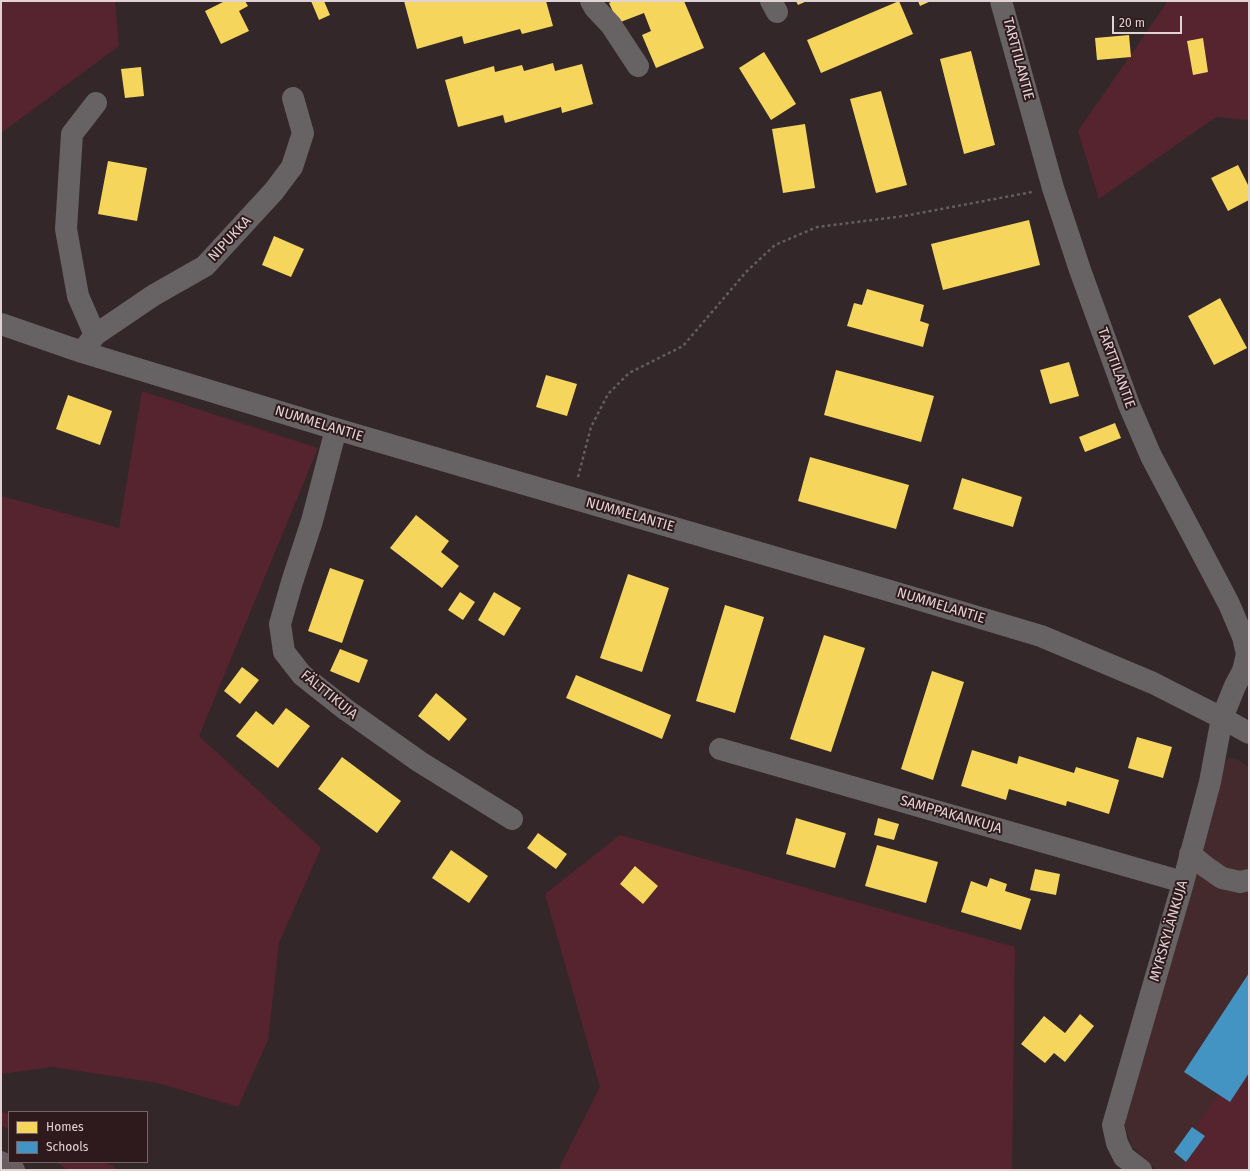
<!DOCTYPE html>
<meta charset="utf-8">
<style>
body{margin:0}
#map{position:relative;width:1250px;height:1171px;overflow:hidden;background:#33272a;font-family:"Fira Sans",sans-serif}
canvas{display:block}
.frame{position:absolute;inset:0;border:2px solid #e1d2d4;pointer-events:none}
.legend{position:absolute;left:8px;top:1111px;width:140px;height:52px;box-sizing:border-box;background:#2e191c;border:1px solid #766366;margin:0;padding:5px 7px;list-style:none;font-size:12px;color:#e1d2d4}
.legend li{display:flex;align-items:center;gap:8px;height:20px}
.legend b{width:20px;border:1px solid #766366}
.scale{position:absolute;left:1112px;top:16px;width:70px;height:18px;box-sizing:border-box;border:2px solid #e1d2d4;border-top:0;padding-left:5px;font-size:12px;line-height:14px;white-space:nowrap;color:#e1d2d4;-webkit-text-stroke:3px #2e191c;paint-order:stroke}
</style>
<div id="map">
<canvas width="1250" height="1171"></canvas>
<div class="frame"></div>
<ul class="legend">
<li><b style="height:11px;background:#f6d55c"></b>Homes</li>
<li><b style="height:11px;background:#4393c3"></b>Schools</li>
</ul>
<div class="scale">20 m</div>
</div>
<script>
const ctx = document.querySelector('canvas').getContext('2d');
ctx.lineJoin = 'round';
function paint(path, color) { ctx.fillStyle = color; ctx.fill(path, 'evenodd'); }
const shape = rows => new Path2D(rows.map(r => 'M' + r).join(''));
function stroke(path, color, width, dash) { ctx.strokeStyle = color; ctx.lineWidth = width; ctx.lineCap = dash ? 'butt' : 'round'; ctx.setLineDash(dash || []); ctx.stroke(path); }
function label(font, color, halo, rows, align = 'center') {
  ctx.font = font + ' "Fira Sans",sans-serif'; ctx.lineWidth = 4; ctx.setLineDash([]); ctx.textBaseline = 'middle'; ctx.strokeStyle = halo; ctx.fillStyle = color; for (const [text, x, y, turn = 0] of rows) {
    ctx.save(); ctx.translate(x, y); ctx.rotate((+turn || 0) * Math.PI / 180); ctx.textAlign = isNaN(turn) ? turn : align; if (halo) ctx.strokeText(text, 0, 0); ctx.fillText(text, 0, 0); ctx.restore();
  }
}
paint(shape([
 [1229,758,1238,760,1249,767,1249,1170,1158,1170,1149,1163,1132,1146,1126,1130,1124,1112,1223,764]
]), '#442a2d');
paint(shape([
 [1,1,115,1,119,46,1,133],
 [1168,1,1249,1,1249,120,1216,117,1099,199,1078,131],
 [142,391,318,448,199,736,321,848,279,943,268,1040,238,1107,158,1083,53,1067,1,1074,1,496,119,528],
 [620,835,1015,947,1012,1170,558,1170,600,1087,545,894],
 [1249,1073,1249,1170,1183,1170,1181,1169,1186,1162,1205,1136,1195,1129,1218,1094,1230,1102],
 [1,1111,9,1115,9,1130,1,1125],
 [56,1162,105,1162,119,1170,68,1170]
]), '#55242f');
paint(shape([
 [225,1,245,1,248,6,239,11,249,31,221,44,205,11],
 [311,1,324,1,330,15,319,20],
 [404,1,546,1,553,26,522,34,520,29,464,44,462,36,417,49],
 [613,1,684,1,704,48,656,68,642,35,651,31,644,13,618,23,609,3],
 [796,1,807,1,798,5],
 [899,1,913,34,821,73,807,40],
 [918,1,931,1,920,6],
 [1129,35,1131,57,1097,60,1095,38],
 [1203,38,1208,72,1193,75,1187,41],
 [971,51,995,145,964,154,940,59],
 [764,52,796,104,771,120,739,68],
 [553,63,555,71,582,64,593,104,562,113,561,107,505,123,503,115,458,127,445,80,494,66,495,72,522,65,524,71],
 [141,67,144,96,125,98,121,69],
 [881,91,907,185,876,193,850,99],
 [805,124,815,188,783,193,772,129],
 [108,161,147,168,137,221,98,214],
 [1238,165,1249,187,1249,200,1228,211,1211,178],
 [1029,220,1040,265,943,290,931,244],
 [274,236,304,249,291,277,262,265],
 [867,289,924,305,920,321,929,324,923,347,847,326,854,303,862,305],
 [1220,298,1247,348,1214,365,1188,316],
 [1069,362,1079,396,1050,404,1040,370],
 [836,370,934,396,921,442,824,415],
 [546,375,577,384,567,416,536,407],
 [68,395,112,411,100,445,56,429],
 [1115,423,1121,438,1085,452,1079,437],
 [810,457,909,485,896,529,798,501],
 [962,478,1022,497,1013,527,953,509],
 [416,515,449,541,441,552,459,566,442,588,390,548],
 [330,568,364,580,342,643,308,631],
 [628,574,669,588,642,672,600,658],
 [460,592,475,602,463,620,448,610],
 [494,592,521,608,504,636,478,620],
 [725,605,764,617,735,713,696,701],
 [824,635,865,648,831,752,790,739],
 [340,649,368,660,359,683,330,671],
 [242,667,259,680,240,704,224,691],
 [932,671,964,682,933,780,901,769],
 [576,675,671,715,662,739,566,698],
 [436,693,467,719,449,741,418,716],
 [286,708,310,726,278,768,236,736,256,711,273,725],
 [1137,737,1172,747,1163,778,1128,768],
 [972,750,1017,764,1019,756,1074,773,1076,767,1119,780,1109,814,1067,801,1066,806,1009,789,1006,800,961,786],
 [342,757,401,801,377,833,318,789],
 [796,818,846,833,835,868,786,854],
 [878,818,899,824,894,840,874,835],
 [538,833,567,854,556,869,527,848],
 [877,845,938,862,926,903,865,886],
 [451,850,488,876,469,903,432,878],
 [635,866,658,886,643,904,620,884],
 [1035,869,1060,874,1056,895,1030,890],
 [990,878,1007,884,1005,891,1031,899,1021,930,961,912,971,881,987,887],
 [1080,1014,1094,1026,1065,1062,1054,1053,1045,1063,1021,1044,1044,1016,1065,1033]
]), '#f6d55c');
paint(shape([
 [1249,973,1249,1073,1230,1102,1184,1072],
 [1192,1127,1205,1136,1186,1162,1174,1152]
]), '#4393c3');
stroke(shape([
 [578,477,591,427,608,394,629,373,683,346,746,272,775,245,817,227,904,216,1032,192]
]), '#635d5e', 2.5, [3, 3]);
stroke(shape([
 [591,1,595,8,611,25,638,66],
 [771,1,777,12],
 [1001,1,1053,188,1080,270,1129,405,1151,456,1229,604,1243,637,1247,654,1243,671,1235,686,1222,718,1210,782,1183,883,1113,1125,1117,1143,1124,1157,1141,1170],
 [1,324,82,352,336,429,897,593,1041,636,1153,683,1222,718,1249,733],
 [95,335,78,296,66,229,72,134,96,103],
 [82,352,95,335,154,295,205,266,274,191,292,167,303,133,293,98],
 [336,429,312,521,292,582,280,624,284,652,302,675,345,709,420,762,512,819],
 [720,749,1183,882],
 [1190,854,1206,867,1222,878,1240,882,1249,880]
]), '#676263', 22);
stroke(shape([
 [1,1162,14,1170]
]), '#685e61', 22);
label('14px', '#e1d2d4', '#2e191c', [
 ["TARTTILANTIE",1018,59,75],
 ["NIPUKKA",230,239,-47],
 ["TARTTILANTIE",1116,368,70],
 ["NUMMELANTIE",319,424,17],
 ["NUMMELANTIE",630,515,16],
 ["NUMMELANTIE",941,606,17],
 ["FÄLTTIKUJA",329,695,39],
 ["SAMPPAKANKUJA",951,815,16],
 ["MYRSKYLÄNKUJA",1169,931,-74]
]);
</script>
